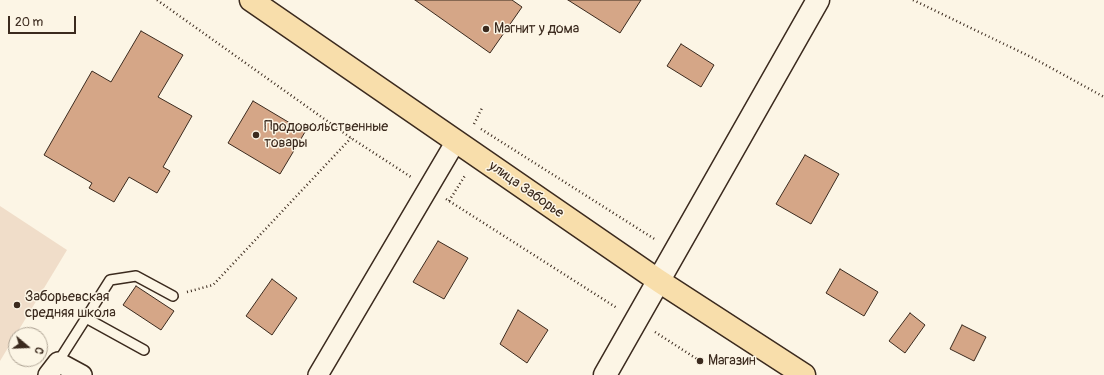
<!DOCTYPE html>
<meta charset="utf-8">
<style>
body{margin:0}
#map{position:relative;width:1104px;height:375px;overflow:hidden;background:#fcf5e5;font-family:Pangolin,sans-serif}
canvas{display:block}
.north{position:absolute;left:8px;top:327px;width:40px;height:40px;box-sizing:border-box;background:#fcf5e5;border:1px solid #afa495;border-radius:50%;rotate:109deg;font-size:11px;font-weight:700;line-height:16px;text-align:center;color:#3b2a1e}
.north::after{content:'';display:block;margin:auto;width:14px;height:18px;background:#3b2a1e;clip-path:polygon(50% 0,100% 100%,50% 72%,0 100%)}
.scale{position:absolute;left:8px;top:16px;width:68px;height:18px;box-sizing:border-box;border:2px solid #3b2a1e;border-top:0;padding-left:5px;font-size:12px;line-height:14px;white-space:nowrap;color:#3b2a1e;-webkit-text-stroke:3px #fcf5e5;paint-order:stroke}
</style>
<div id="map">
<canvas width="1104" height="375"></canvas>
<div class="north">С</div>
<div class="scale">20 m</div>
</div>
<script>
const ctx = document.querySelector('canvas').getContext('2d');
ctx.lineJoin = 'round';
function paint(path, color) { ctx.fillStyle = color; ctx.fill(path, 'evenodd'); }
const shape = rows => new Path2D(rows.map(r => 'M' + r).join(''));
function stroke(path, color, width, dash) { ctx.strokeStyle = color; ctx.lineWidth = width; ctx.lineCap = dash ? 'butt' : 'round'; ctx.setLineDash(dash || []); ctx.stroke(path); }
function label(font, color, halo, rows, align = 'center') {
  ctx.font = font + ' Pangolin,sans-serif'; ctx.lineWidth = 3; ctx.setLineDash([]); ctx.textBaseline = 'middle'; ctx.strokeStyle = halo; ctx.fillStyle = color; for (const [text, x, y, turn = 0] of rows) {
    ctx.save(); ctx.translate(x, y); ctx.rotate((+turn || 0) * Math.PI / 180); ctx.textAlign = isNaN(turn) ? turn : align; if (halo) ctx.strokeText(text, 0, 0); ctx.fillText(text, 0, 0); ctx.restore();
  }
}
paint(shape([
 [0,206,67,250,0,361]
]), '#f0ddc9');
const building = shape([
 [415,0,512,0,522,7,490,53,415,0],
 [568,0,641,0,620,33,568,0],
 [141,31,183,55,158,97,192,116,163,167,170,171,157,193,129,177,114,202,89,188,92,183,44,155,92,71,111,82,141,31],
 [681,44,714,65,701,87,667,66,681,44],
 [253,101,305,132,280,174,228,143,253,101],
 [805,155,839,174,811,224,776,204,805,155],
 [438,241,468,258,444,299,413,282,438,241],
 [840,269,878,292,864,316,826,293,840,269],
 [272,279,297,298,272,335,246,316,272,279],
 [136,286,174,311,161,330,123,305,136,286],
 [518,310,548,330,527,363,500,344,518,310],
 [910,313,925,325,905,353,889,341,910,313],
 [962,325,986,337,974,361,950,349,962,325]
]);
paint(building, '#d5a687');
stroke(building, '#3b2a1e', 1);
const service = shape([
 [86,318,110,280,136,276,173,296],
 [58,362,86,318,144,350]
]);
const minor = shape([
 [48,375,58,362,82,375],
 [318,375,456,141]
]);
const tertiary = shape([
 [605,375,818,0]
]);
const primary = shape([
 [251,0,659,281,804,375]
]);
stroke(service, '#3b2a1e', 12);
stroke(minor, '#3b2a1e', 22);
stroke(tertiary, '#3b2a1e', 25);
stroke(primary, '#3b2a1e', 25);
stroke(shape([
 [157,0,351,138,411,177],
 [913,0,1033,58,1104,97],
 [474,124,482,108],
 [481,129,656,240],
 [446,199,617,308],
 [449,201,466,174],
 [187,292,213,285,351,138],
 [655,332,700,361]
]), '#3b2a1e', 2.5, [1, 3]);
stroke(service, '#fcf5e5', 9);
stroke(minor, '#fcf5e5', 19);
stroke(tertiary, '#fcf5e5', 22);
stroke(primary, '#f8deab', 22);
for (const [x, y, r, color] of [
 [486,29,4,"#3b2a1e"],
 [256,135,4,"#3b2a1e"],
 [17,305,4,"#3b2a1e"],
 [700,361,4,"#3b2a1e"]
]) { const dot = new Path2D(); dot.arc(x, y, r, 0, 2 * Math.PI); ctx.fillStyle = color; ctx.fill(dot); stroke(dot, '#fcf5e5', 1.5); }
label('14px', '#3b2a1e', '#fcf5e5', [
 ["Магнит у дома",494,29],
 ["Продовольственные",264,127],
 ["товары",264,143],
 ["Заборьевская",25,297],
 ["средняя школа",25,313],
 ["Магазин",708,361]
], 'left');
label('14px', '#3b2a1e', '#fcf5e5', [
 ["улица Заборье",526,190,35]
]);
</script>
